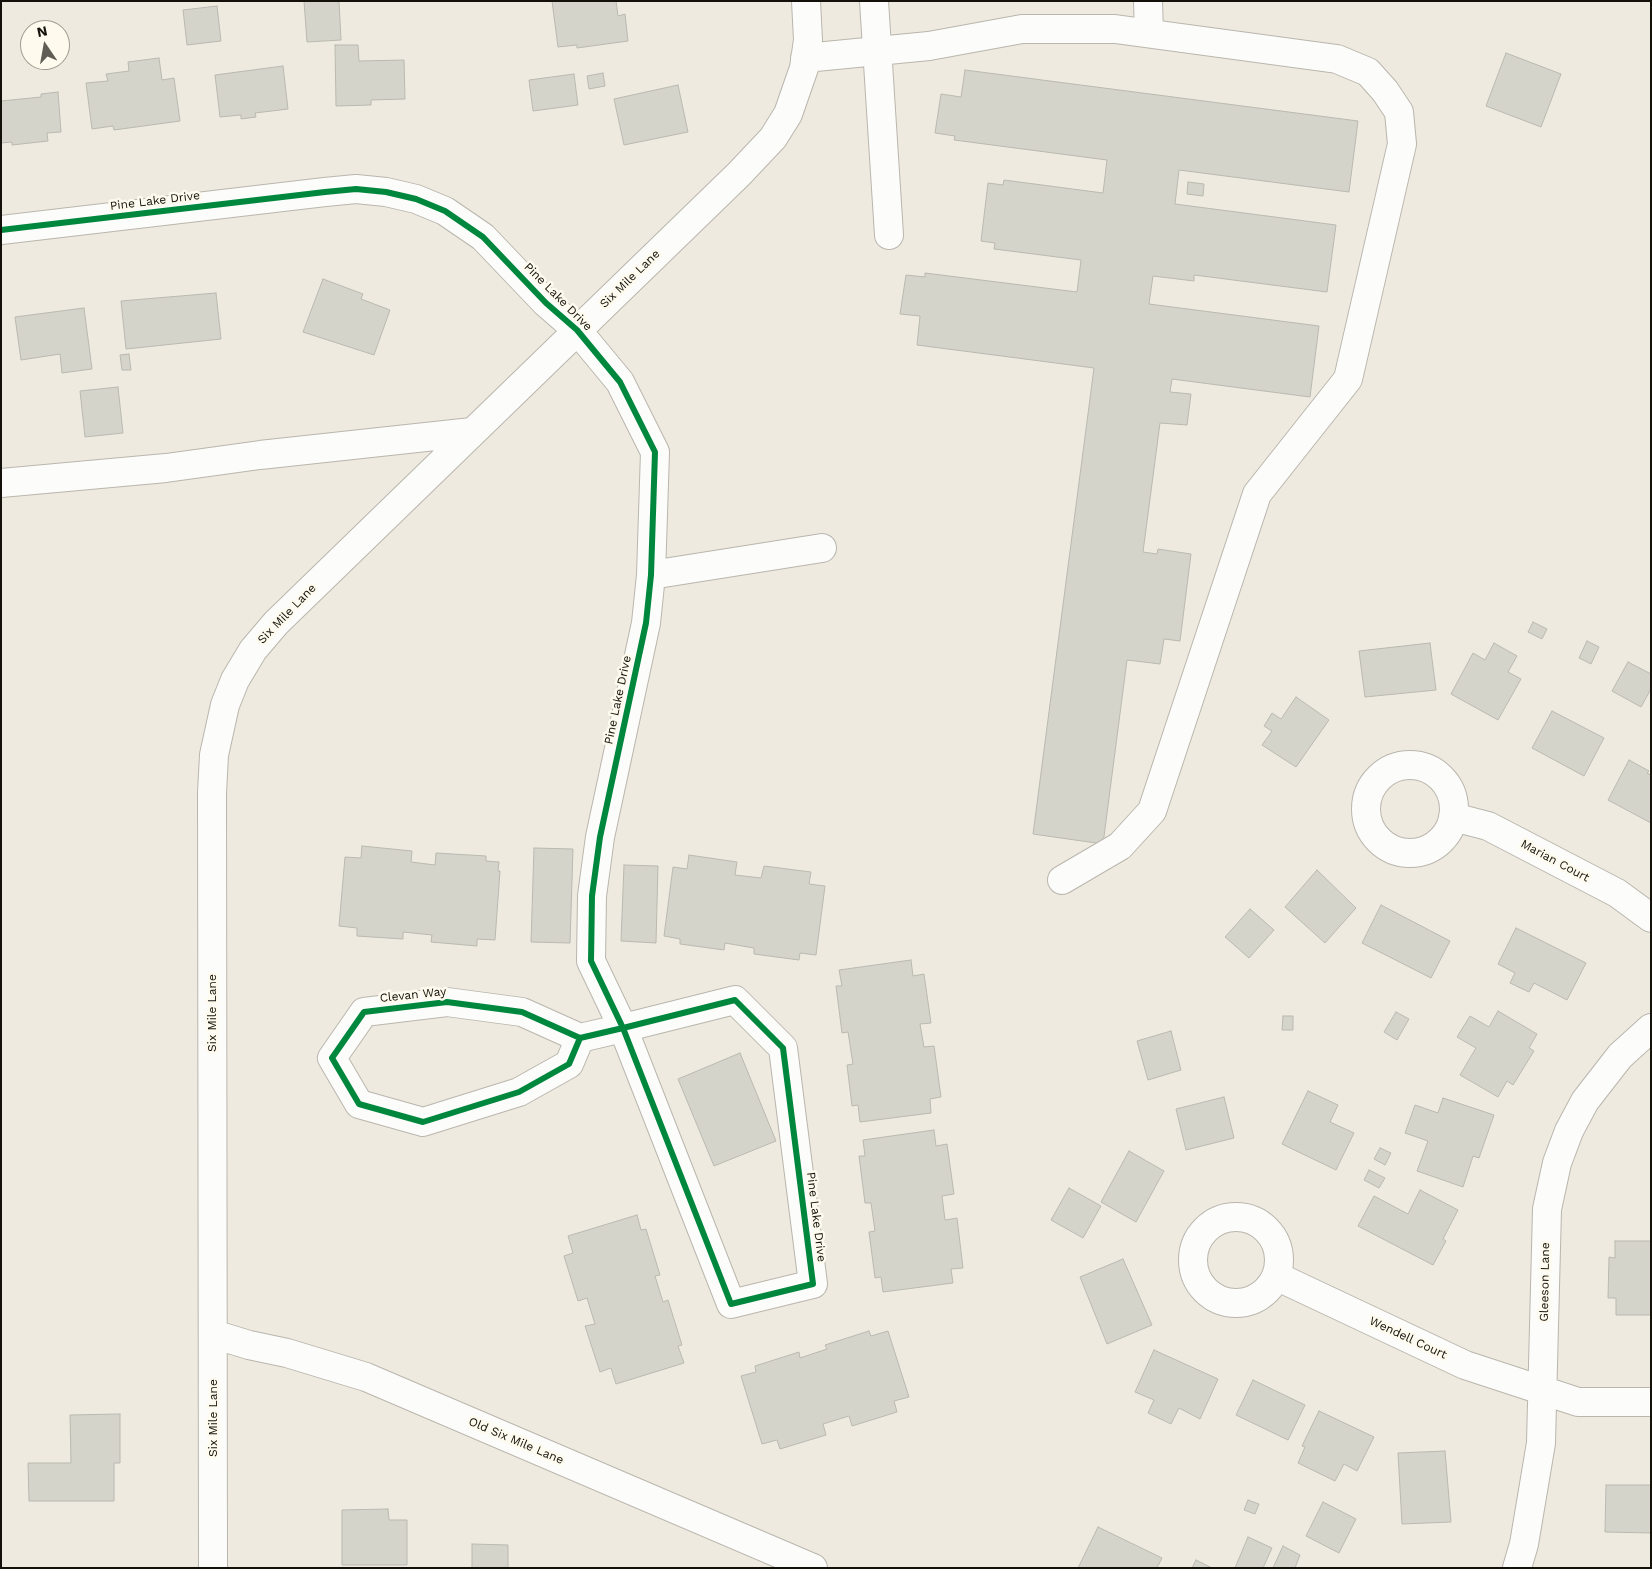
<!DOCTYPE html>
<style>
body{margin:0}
#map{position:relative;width:1652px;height:1569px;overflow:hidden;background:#eeeadf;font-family:"Work Sans",sans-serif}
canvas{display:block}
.frame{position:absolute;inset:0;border:2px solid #13110a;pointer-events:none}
.north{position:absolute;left:20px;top:20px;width:50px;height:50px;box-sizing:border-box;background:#fefaee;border:1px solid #a09d93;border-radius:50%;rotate:348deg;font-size:14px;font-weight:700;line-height:20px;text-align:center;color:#13110a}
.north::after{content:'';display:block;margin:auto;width:18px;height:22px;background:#605d55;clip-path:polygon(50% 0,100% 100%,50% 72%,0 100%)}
</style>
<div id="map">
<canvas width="1652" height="1569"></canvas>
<div class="frame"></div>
<div class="north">N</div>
</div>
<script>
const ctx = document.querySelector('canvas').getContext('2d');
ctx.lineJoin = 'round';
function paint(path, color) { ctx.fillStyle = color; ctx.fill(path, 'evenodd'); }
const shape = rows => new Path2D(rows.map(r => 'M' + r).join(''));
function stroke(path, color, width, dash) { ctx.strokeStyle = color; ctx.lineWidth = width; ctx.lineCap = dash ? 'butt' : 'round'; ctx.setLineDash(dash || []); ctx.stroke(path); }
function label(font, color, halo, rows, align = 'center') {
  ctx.font = font + ' "Work Sans",sans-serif'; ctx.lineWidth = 5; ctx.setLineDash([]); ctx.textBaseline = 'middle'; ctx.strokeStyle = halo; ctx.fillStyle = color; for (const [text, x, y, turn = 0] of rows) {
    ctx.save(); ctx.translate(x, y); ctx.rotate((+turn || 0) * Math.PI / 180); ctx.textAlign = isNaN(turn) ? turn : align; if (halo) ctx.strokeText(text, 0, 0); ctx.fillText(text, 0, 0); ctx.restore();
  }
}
const building = shape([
 [304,1,339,1,341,40,307,42,304,1],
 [552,1,616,1,618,16,625,14,628,41,577,48,577,45,558,47,552,1],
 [217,6,221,41,187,45,183,10,217,6],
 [335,45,358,45,359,61,404,60,405,99,371,100,371,105,336,106,335,45],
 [1506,53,1561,74,1541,127,1486,106,1506,53],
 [159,58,162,80,174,78,180,121,114,130,113,126,92,129,86,83,108,81,106,74,129,71,128,62,159,58],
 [283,66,288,109,255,113,256,117,241,119,241,115,220,117,215,75,283,66],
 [965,70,1358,121,1349,192,1179,170,1175,204,1336,225,1327,292,1194,275,1194,281,1153,276,1149,304,1319,326,1310,397,1172,379,1170,392,1191,394,1187,425,1160,423,1143,552,1157,554,1158,549,1191,554,1180,641,1164,639,1160,664,1127,660,1103,844,1033,834,1094,368,917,345,920,316,900,314,906,275,925,277,925,273,1077,292,1081,260,994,249,995,243,981,241,988,183,1003,185,1004,180,1103,193,1107,160,954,140,955,136,935,133,941,94,961,97,965,70],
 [603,73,605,86,589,89,587,76,603,73],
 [574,74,578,105,533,111,529,80,574,74],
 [678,85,688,132,624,145,614,99,678,85],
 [58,92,61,132,47,133,48,141,12,145,12,142,1,143,1,101,41,97,41,94,58,92],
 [1188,182,1204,184,1203,196,1187,194,1188,182],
 [323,279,363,294,361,299,390,310,374,355,303,332,323,279],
 [216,293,221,339,126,349,121,301,216,293],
 [84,308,92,369,62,373,60,354,21,360,15,317,84,308],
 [129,354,131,370,122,370,120,355,129,354],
 [118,387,123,433,85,437,80,391,118,387],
 [1533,622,1547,629,1542,639,1528,632,1533,622],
 [1587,641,1599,647,1591,664,1579,658,1587,641],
 [1430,643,1436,690,1365,697,1359,651,1430,643],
 [1494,643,1517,656,1508,672,1521,679,1498,720,1451,694,1473,653,1485,660,1494,643],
 [1628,662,1651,674,1651,689,1641,707,1612,691,1628,662],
 [1296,697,1329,720,1296,767,1262,745,1272,731,1264,726,1272,713,1281,719,1296,697],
 [1552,711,1604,738,1584,776,1532,748,1552,711],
 [1629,760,1649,771,1647,773,1651,775,1651,823,1608,800,1629,760],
 [362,846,412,851,411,862,435,865,436,853,486,856,486,861,499,862,498,871,500,871,495,940,477,939,477,946,431,942,432,935,403,932,403,939,357,936,357,928,339,926,345,857,361,858,362,846],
 [534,848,573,849,570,943,531,942,534,848],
 [689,855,737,862,735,875,761,878,764,866,811,872,809,884,825,886,816,955,800,953,799,960,754,954,754,948,725,943,724,950,680,944,680,939,664,936,673,867,687,869,689,855],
 [624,865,658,866,656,943,621,941,624,865],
 [1317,870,1356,908,1325,943,1285,907,1317,870],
 [1381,905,1450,941,1431,978,1362,943,1381,905],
 [1250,909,1274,930,1249,958,1225,937,1250,909],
 [1516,928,1586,963,1567,1000,1534,983,1529,992,1510,983,1515,973,1498,964,1516,928],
 [911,960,913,976,924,974,931,1023,920,1024,924,1047,934,1046,941,1097,930,1099,931,1113,860,1122,858,1105,852,1106,847,1065,853,1064,848,1032,842,1033,836,986,842,986,839,970,911,960],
 [1498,1011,1537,1034,1529,1048,1534,1051,1513,1085,1507,1081,1498,1097,1460,1075,1476,1048,1457,1037,1470,1016,1489,1027,1498,1011],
 [1396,1012,1409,1019,1397,1040,1384,1032,1396,1012],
 [1283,1016,1293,1016,1293,1030,1282,1030,1283,1016],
 [1171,1031,1181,1070,1148,1080,1137,1041,1171,1031],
 [740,1053,776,1141,714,1166,678,1079,740,1053],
 [1308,1091,1338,1105,1330,1122,1354,1133,1336,1170,1282,1144,1308,1091],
 [1224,1097,1234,1138,1186,1150,1176,1109,1224,1097],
 [1443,1098,1494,1115,1479,1158,1473,1156,1463,1187,1417,1171,1428,1141,1405,1133,1415,1105,1438,1113,1443,1098],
 [934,1130,936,1146,947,1144,954,1194,942,1196,945,1220,957,1218,963,1268,951,1269,953,1283,883,1292,881,1277,875,1278,869,1232,875,1231,871,1203,865,1203,859,1156,865,1156,863,1140,934,1130],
 [1380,1148,1391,1153,1385,1165,1374,1159,1380,1148],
 [1129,1151,1164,1171,1136,1222,1101,1202,1129,1151],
 [1369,1170,1385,1178,1379,1188,1364,1180,1369,1170],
 [1069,1188,1101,1206,1083,1238,1051,1220,1069,1188],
 [1420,1190,1458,1210,1443,1239,1446,1241,1433,1265,1358,1226,1374,1196,1408,1214,1420,1190],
 [637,1215,641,1230,646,1229,660,1275,655,1276,663,1302,668,1300,682,1345,678,1346,684,1363,616,1384,611,1368,600,1372,585,1326,595,1324,587,1298,578,1301,564,1256,573,1253,568,1236,637,1215],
 [1615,1241,1651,1241,1651,1315,1616,1315,1616,1298,1608,1298,1609,1257,1615,1258,1615,1241],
 [1123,1259,1152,1325,1107,1344,1080,1277,1123,1259],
 [869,1331,871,1336,888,1331,909,1397,894,1401,897,1412,852,1426,849,1416,823,1424,826,1435,780,1449,777,1440,762,1444,741,1376,756,1372,755,1366,799,1352,800,1358,827,1349,825,1345,869,1331],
 [1154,1350,1218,1379,1200,1419,1179,1408,1171,1424,1148,1413,1154,1400,1135,1392,1154,1350],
 [1253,1380,1305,1405,1288,1440,1236,1415,1253,1380],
 [1319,1411,1374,1437,1357,1471,1344,1464,1335,1481,1298,1463,1305,1447,1302,1446,1319,1411],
 [120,1414,120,1463,114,1463,114,1501,29,1501,28,1463,71,1463,70,1415,120,1414],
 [1445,1451,1451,1522,1402,1524,1398,1453,1445,1451],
 [1606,1485,1651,1485,1651,1533,1605,1532,1606,1485],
 [1248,1500,1259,1504,1255,1514,1244,1510,1248,1500],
 [1323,1502,1356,1519,1339,1553,1306,1536,1323,1502],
 [388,1509,389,1520,407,1520,407,1565,342,1565,342,1510,388,1509],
 [1098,1527,1162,1558,1157,1568,1078,1568,1098,1527],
 [1248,1537,1272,1548,1263,1568,1235,1568,1248,1537],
 [472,1544,508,1545,508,1568,472,1568,472,1544],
 [1283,1546,1300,1555,1295,1568,1273,1568,1283,1546],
 [1196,1560,1212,1568,1192,1568,1196,1560]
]);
paint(building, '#d5d4cb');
stroke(building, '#bab9b1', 1);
const minor = shape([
 [874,1,889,235],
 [1148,1,1149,33],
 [805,58,929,46,1022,29,1115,29,1337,59,1368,72,1385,91,1399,112,1402,144,1348,379,1257,494,1152,811,1120,846,1062,880],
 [1,230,325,192,356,189,386,192,416,199,445,211,483,237,546,303,577,330,620,382,655,452,651,575,646,623,600,837,592,896,591,961,623,1028,731,1304,813,1284,783,1048,735,1000,623,1028,580,1038,522,1012,447,1002,364,1012,332,1058,359,1104,423,1122,519,1092,569,1064,580,1038],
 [1,483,166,468,260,455,472,432],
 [651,575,822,548],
 '1366 809a44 44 0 1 1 88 0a44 44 0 1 1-88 0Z',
 [1453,817,1488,826,1617,893,1651,918],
 '1193 1260a43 43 0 1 1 86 0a43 43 0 1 1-86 0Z',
 [1276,1276,1465,1365,1578,1402,1651,1402],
 [213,1334,249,1345,287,1353,366,1377,813,1568],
 [213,1568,212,793,214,755,225,705,235,680,253,650,276,623,739,174,773,138,788,114,804,68,808,40,806,1],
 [1517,1568,1524,1544,1541,1443,1547,1209,1557,1163,1569,1131,1585,1101,1620,1056,1651,1028]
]);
stroke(minor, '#bab6ae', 30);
stroke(minor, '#fcfcfa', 28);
stroke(shape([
 [1,230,325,192,356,189,386,192,416,199,445,211,483,237,546,303,577,330,620,382,655,452,651,575,646,623,600,837,592,896,591,961,623,1028,731,1304,813,1284,783,1048,735,1000,623,1028,580,1038,522,1012,447,1002,364,1012,332,1058,359,1104,423,1122,519,1092,569,1064,580,1038]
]), '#00873e', 6);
label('12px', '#13110a', '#fefaee', [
 ["Pine Lake Drive",155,201,-7],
 ["Six Mile Lane",630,279,-44],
 ["Pine Lake Drive",558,297,45],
 ["Six Mile Lane",287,614,-46],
 ["Pine Lake Drive",618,700,-78],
 ["Marian Court",1555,861,28],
 ["Clevan Way",413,995,-6],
 ["Six Mile Lane",212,1013,-90],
 ["Pine Lake Drive",816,1217,83],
 ["Gleeson Lane",1545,1282,-89],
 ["Wendell Court",1408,1338,25],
 ["Six Mile Lane",213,1418,-90],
 ["Old Six Mile Lane",516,1441,23]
]);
</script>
